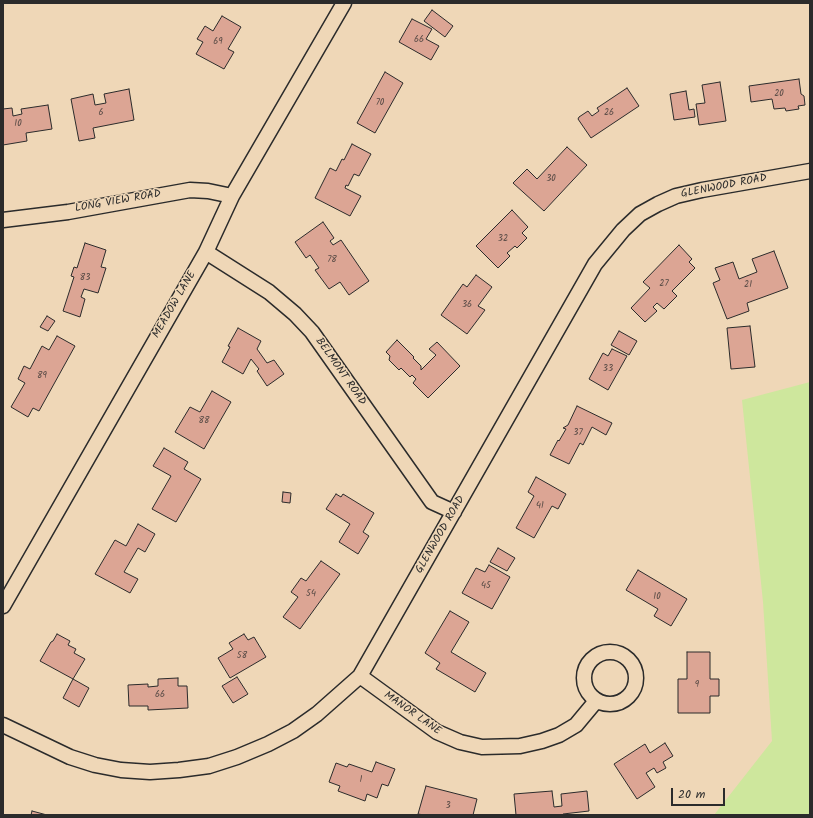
<!DOCTYPE html>
<style>
body{margin:0}
#map{position:relative;width:813px;height:818px;overflow:hidden;background:#efd7b7;font-family:Kalam,sans-serif}
canvas{display:block}
.frame{position:absolute;inset:0;border:4px solid #2b2b2b;pointer-events:none}
.scale{position:absolute;left:671px;top:788px;width:54px;height:18px;box-sizing:border-box;border:2px solid #2b2b2b;border-top:0;padding-left:5px;font-size:12px;line-height:14px;white-space:nowrap;color:#2b2b2b;-webkit-text-stroke:3px #efd7b7;paint-order:stroke}
</style>
<div id="map">
<canvas width="813" height="818"></canvas>
<div class="frame"></div>
<div class="scale">20 m</div>
</div>
<script>
const ctx = document.querySelector('canvas').getContext('2d');
ctx.lineJoin = 'round';
function paint(path, color) { ctx.fillStyle = color; ctx.fill(path, 'evenodd'); }
const shape = rows => new Path2D(rows.map(r => 'M' + r).join(''));
function stroke(path, color, width, dash) { ctx.strokeStyle = color; ctx.lineWidth = width; ctx.lineCap = dash ? 'butt' : 'round'; ctx.setLineDash(dash || []); ctx.stroke(path); }
function label(font, color, halo, rows, align = 'center') {
  ctx.font = font + ' Kalam,sans-serif'; ctx.lineWidth = 3; ctx.setLineDash([]); ctx.textBaseline = 'middle'; ctx.strokeStyle = halo; ctx.fillStyle = color; for (const [text, x, y, turn = 0] of rows) {
    ctx.save(); ctx.translate(x, y); ctx.rotate((+turn || 0) * Math.PI / 180); ctx.textAlign = isNaN(turn) ? turn : align; if (halo) ctx.strokeText(text, 0, 0); ctx.fillText(text, 0, 0); ctx.restore();
  }
}
paint(shape([
 [810,382,810,815,714,815,772,741,763,602,742,400]
]), '#cee79d');
const building = shape([
 [432,10,453,26,445,37,424,21,432,10],
 [222,16,241,27,228,49,234,52,224,69,196,54,203,42,197,39,205,26,213,31,222,16],
 [412,19,432,29,426,39,439,46,431,60,399,42,412,19],
 [385,72,403,83,375,133,357,123,385,72],
 [799,79,801,94,804,96,805,105,798,106,799,109,786,111,785,108,774,109,772,99,751,102,749,86,799,79],
 [720,82,726,121,699,125,696,104,705,103,702,85,720,82],
 [627,88,639,106,591,138,578,119,579,117,588,111,592,116,599,111,597,108,627,88],
 [129,89,134,120,93,128,95,138,79,141,71,99,93,94,95,105,106,103,104,94,129,89],
 [686,91,689,110,694,109,695,117,674,120,670,94,686,91],
 [48,105,52,129,26,133,27,141,3,145,3,109,12,108,13,116,22,114,21,109,48,105],
 [352,144,371,154,359,176,354,174,348,186,346,185,345,188,361,196,350,216,315,198,330,168,336,171,342,159,344,160,352,144],
 [567,147,587,165,544,211,513,183,527,169,537,179,567,147],
 [512,210,528,227,522,233,527,238,517,248,515,246,507,253,510,256,498,268,476,246,512,210],
 [323,222,334,238,330,241,333,245,341,240,369,281,349,295,340,282,329,289,315,270,319,268,310,255,306,258,295,242,323,222],
 [85,243,106,250,101,267,106,268,98,293,84,289,81,297,85,299,80,317,63,311,74,277,71,276,74,267,77,268,85,243],
 [679,245,692,259,689,262,695,268,672,291,677,296,664,309,657,303,653,307,657,311,645,322,631,308,650,288,643,282,679,245],
 [774,251,788,288,747,303,749,311,727,319,713,283,720,280,715,268,733,262,739,279,757,272,752,259,774,251],
 [476,275,492,287,478,306,485,310,467,334,441,315,463,284,467,287,476,275],
 [47,316,55,321,48,331,40,327,47,316],
 [750,326,755,367,731,369,727,328,750,326],
 [238,328,261,341,257,349,267,363,274,360,284,374,267,386,257,371,259,369,251,359,243,374,222,362,230,347,228,346,238,328],
 [619,331,637,341,629,355,611,345,619,331],
 [57,336,75,346,39,411,33,408,28,417,11,407,25,383,18,379,24,366,30,369,42,346,49,350,57,336],
 [397,340,414,357,413,358,421,366,421,370,436,355,429,349,437,342,460,366,428,398,413,383,416,379,412,375,410,377,401,368,399,370,389,360,390,356,386,352,397,340],
 [612,349,627,356,608,390,589,379,603,353,608,356,612,349],
 [212,391,231,402,204,449,175,432,190,407,200,412,212,391],
 [577,406,612,423,606,435,592,427,583,445,580,443,569,464,550,455,558,440,559,441,566,429,563,428,568,425,577,406],
 [164,448,188,462,184,469,201,479,176,522,152,509,171,476,153,466,164,448],
 [536,477,566,494,558,509,552,506,534,538,516,528,534,496,528,492,536,477],
 [283,492,291,493,290,503,282,502,283,492],
 [336,494,341,497,343,494,374,513,363,532,369,536,358,554,339,542,350,524,326,509,336,494],
 [138,524,155,534,145,552,138,548,124,572,138,579,130,593,95,574,115,540,126,546,138,524],
 [498,548,515,558,507,571,490,562,498,548],
 [321,561,340,574,300,629,283,617,298,597,291,592,301,578,306,581,321,561],
 [489,565,510,577,492,609,462,593,476,568,485,572,489,565],
 [638,570,687,599,671,626,654,616,658,609,626,590,638,570],
 [450,611,469,622,451,652,486,673,475,692,436,669,440,663,425,653,450,611],
 [57,634,70,641,68,645,76,649,74,653,85,659,73,679,89,688,79,707,63,698,73,679,40,661,51,642,53,641,57,634],
 [244,634,248,640,254,637,266,657,230,678,218,658,233,649,229,643,244,634],
 [687,652,710,652,710,679,719,679,719,696,710,696,710,713,678,713,678,679,687,679,687,652],
 [237,677,248,694,233,703,222,686,237,677],
 [178,678,178,686,187,686,188,708,148,710,148,706,129,706,128,685,148,684,148,687,158,686,158,679,178,678],
 [665,743,673,756,663,762,666,768,657,773,654,768,646,773,655,787,637,799,614,764,645,744,650,753,665,743],
 [376,762,395,769,388,786,382,784,377,798,367,794,365,801,338,791,340,786,329,782,336,763,347,767,349,764,372,772,376,762],
 [426,786,477,799,473,815,424,815,418,814,426,786],
 [552,791,554,807,562,806,561,794,587,791,589,811,563,814,563,815,516,815,514,794,552,791],
 [32,811,47,815,31,815,32,811]
]);
paint(building, '#dca594');
stroke(building, '#2b2b2b', 1);
const minor = shape([
 [3,220,68,212,190,190,208,191,232,196],
 [206,252,269,292,295,314,312,332,432,502,454,512],
 [3,606,206,252,232,196,344,3],
 '584 678a26 26 0 1 1 52 0a26 26 0 1 1-52 0Z',
 [360,676,437,732,460,742,482,747,520,746,542,741,559,735,576,725,596,701],
 [3,725,70,757,95,765,121,770,150,772,179,770,209,766,237,757,268,744,293,731,317,714,360,676,595,264,623,230,640,214,658,204,676,196,702,190,810,171]
]);
stroke(minor, '#2b2b2b', 17);
stroke(minor, '#efd7b7', 14);
label('9px', '#574a45', null, [
 ["66",419,40],
 ["69",218,42],
 ["20",779,94],
 ["70",380,103],
 ["6",101,113],
 ["26",609,113],
 ["10",18,124],
 ["30",551,179],
 ["32",503,239],
 ["78",332,260],
 ["83",85,278],
 ["27",664,284],
 ["21",748,285],
 ["36",467,305],
 ["33",608,369],
 ["89",42,376],
 ["88",204,421],
 ["37",578,433],
 ["41",540,506],
 ["45",486,586],
 ["54",311,594],
 ["10",657,597],
 ["58",242,656],
 ["9",697,685],
 ["66",160,695],
 ["1",361,780],
 ["3",448,806]
]);
label('11px', '#2b2b2b', '#efd7b7', [
 ["GLENWOOD ROAD",724,187,-11],
 ["LONG VIEW ROAD",118,202,-10],
 ["MEADOW LANE",175,305,-60],
 ["BELMONT ROAD",340,372,55],
 ["GLENWOOD ROAD",441,535,-60],
 ["MANOR LANE",412,714,35]
]);
</script>
